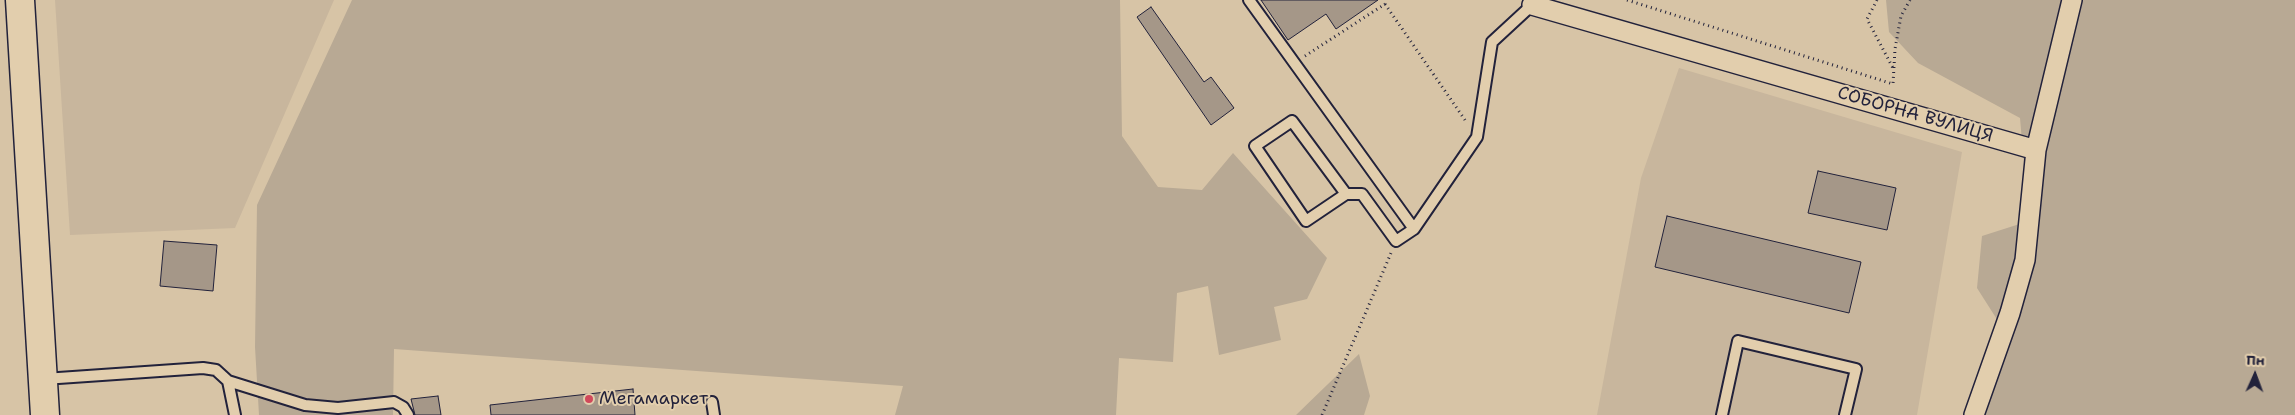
<!DOCTYPE html>
<meta charset="utf-8">
<style>
body{margin:0}
#map{position:relative;width:2295px;height:415px;overflow:hidden;background:#d7c4a6;font-family:"Shantell Sans",sans-serif}
canvas{display:block}
.north{position:absolute;left:2230px;top:350px;width:50px;height:50px;-webkit-text-stroke:4px #e2cead;paint-order:stroke;rotate:2deg;font-size:14px;font-weight:700;line-height:20px;text-align:center;color:#22223b}
.north::after{content:'';display:block;margin:auto;width:18px;height:22px;background:#22223b;clip-path:polygon(50% 0,100% 100%,50% 72%,0 100%)}
</style>
<div id="map">
<canvas width="2295" height="415"></canvas>
<div class="north">Пн</div>
</div>
<script>
const ctx = document.querySelector('canvas').getContext('2d');
ctx.lineJoin = 'round';
function paint(path, color) { ctx.fillStyle = color; ctx.fill(path, 'evenodd'); }
const shape = rows => new Path2D(rows.map(r => 'M' + r).join(''));
function stroke(path, color, width, dash) { ctx.strokeStyle = color; ctx.lineWidth = width; ctx.lineCap = dash ? 'butt' : 'round'; ctx.setLineDash(dash || []); ctx.stroke(path); }
function label(font, color, halo, rows, align = 'center') {
  ctx.font = font + ' "Shantell Sans",sans-serif'; ctx.lineWidth = 4; ctx.setLineDash([]); ctx.textBaseline = 'middle'; ctx.strokeStyle = halo; ctx.fillStyle = color; for (const [text, x, y, turn = 0] of rows) {
    ctx.save(); ctx.translate(x, y); ctx.rotate((+turn || 0) * Math.PI / 180); ctx.textAlign = isNaN(turn) ? turn : align; if (halo) ctx.strokeText(text, 0, 0); ctx.fillText(text, 0, 0); ctx.restore();
  }
}
paint(shape([
 [55,0,334,0,235,228,70,235],
 [1679,68,1962,152,1917,415,1597,415,1641,178]
]), '#c8b69d');
paint(shape([
 [352,0,1120,0,1122,136,1158,187,1202,190,1233,153,1327,258,1307,299,1274,307,1281,340,1219,355,1208,286,1177,293,1173,362,1119,358,1116,415,895,415,903,386,394,349,393,415,259,415,255,347,257,205],
 [1886,0,2295,0,2295,415,1981,415,2005,332,1977,288,1982,236,2029,221,2020,118,1918,63,1889,32],
 [1359,354,1370,396,1364,415,1296,415]
]), '#b8a994');
const building = shape([
 [1261,0,1378,0,1336,29,1326,14,1288,40,1261,0],
 [1151,7,1204,82,1211,77,1234,108,1211,125,1137,17,1151,7],
 [1818,171,1896,188,1887,230,1808,213,1818,171],
 [1667,216,1861,262,1849,313,1655,267,1667,216],
 [164,241,217,245,213,291,160,286,164,241],
 [633,389,635,415,491,415,490,405,633,389],
 [438,396,441,415,415,415,411,399,438,396]
]);
paint(building, '#a59788');
stroke(building, '#22223b', 1);
const service = shape([
 [1249,0,1414,229],
 [1346,194,1292,121,1255,146,1306,221,1346,194,1362,194,1396,241,1414,229,1477,137,1492,42,1532,5,1532,1],
 [44,379,203,368,216,370,228,381,235,415],
 [228,381,305,405,338,408,394,402,403,407,408,415],
 [712,402,714,415],
 [1722,415,1738,341,1856,369,1845,415]
]);
const minor = shape([
 [1532,5,2036,150,2025,260,2010,313,1974,415],
 [2036,150,2072,0]
]);
const secondary = shape([
 [20,0,45,415]
]);
stroke(service, '#22223b', 14);
stroke(minor, '#22223b', 22);
stroke(secondary, '#22223b', 31);
stroke(shape([
 [1627,0,1893,84,1895,49,1901,16,1910,0],
 [1877,0,1867,19,1894,70],
 [1385,4,1465,120],
 [1305,56,1385,4,1385,0],
 [1322,415,1391,253]
]), '#22223b', 3, [1, 4]);
stroke(service, '#e2cead', 10);
stroke(minor, '#e2cead', 19);
stroke(secondary, '#e2cead', 28);
for (const [x, y, r, color] of [
 [589,399,5,"#d1495b"]
]) { const dot = new Path2D(); dot.arc(x, y, r, 0, 2 * Math.PI); ctx.fillStyle = color; ctx.fill(dot); stroke(dot, '#e2cead', 2); }
label('18px', '#22223b', '#e2cead', [
 ["СОБОРНА ВУЛИЦЯ",1915,115,16]
]);
label('18px', '#22223b', '#e2cead', [
 ["Мегамаркет",599,399]
], 'left');
</script>
